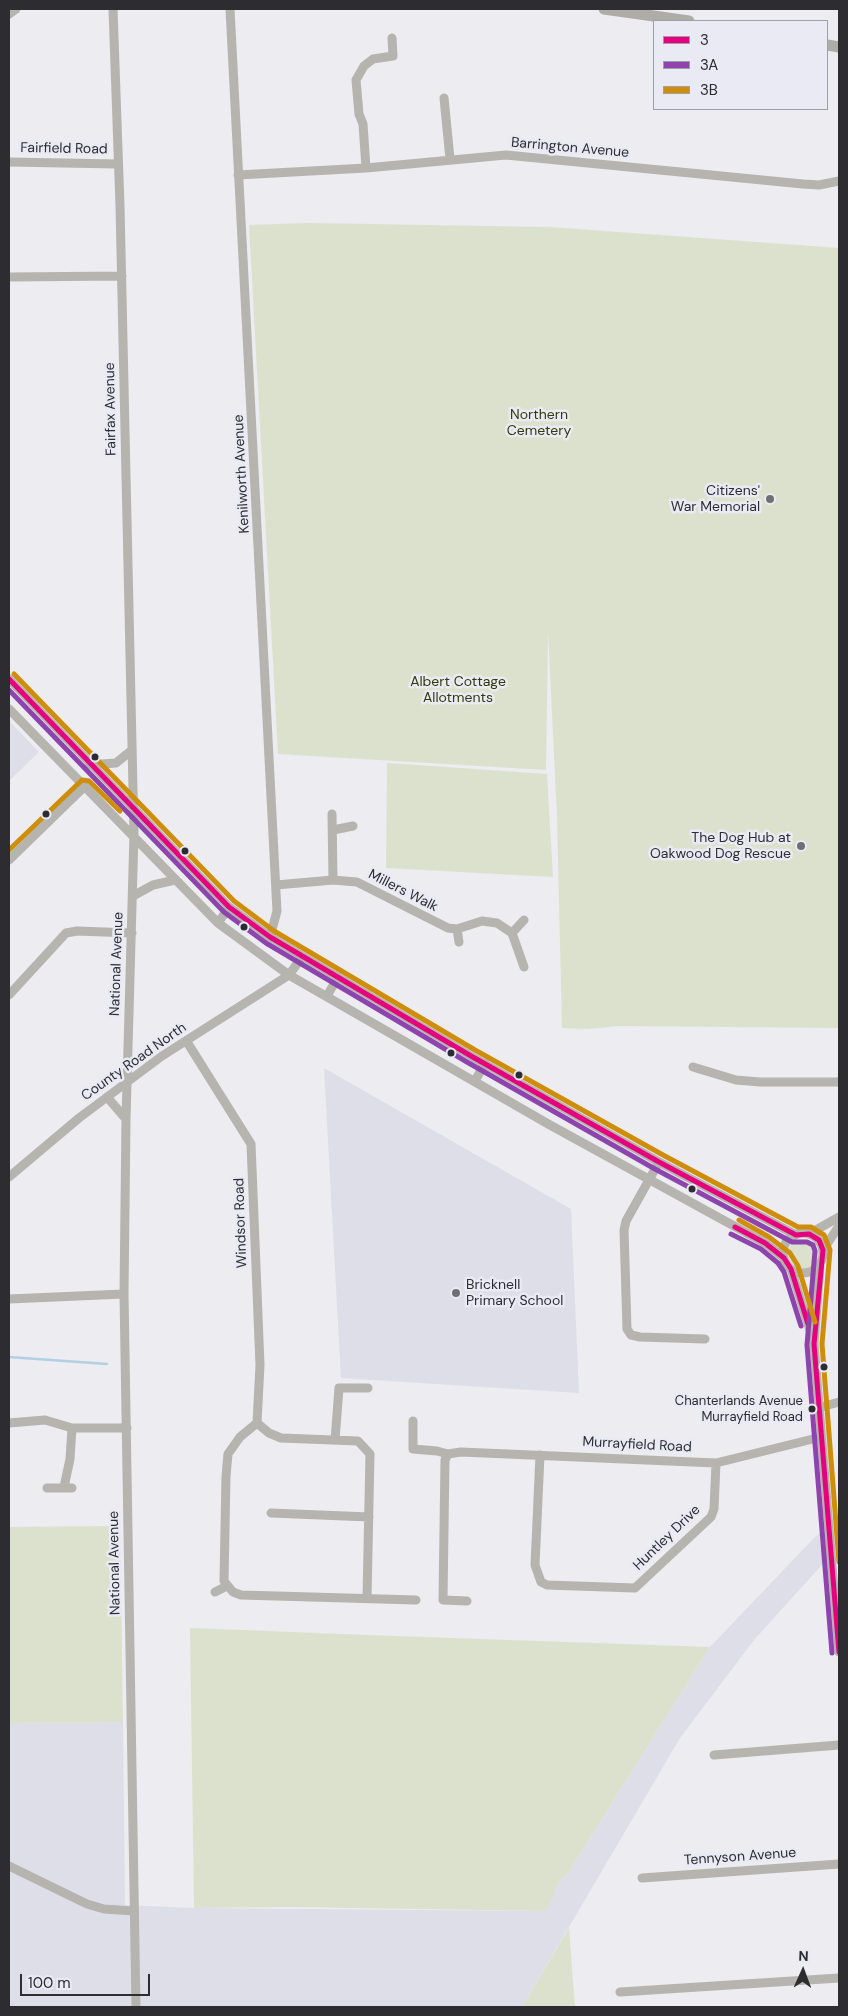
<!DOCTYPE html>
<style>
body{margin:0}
#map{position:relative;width:848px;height:2016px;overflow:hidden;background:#ececf1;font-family:"DM Sans",sans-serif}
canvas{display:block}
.frame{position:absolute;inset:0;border:10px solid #2d2d31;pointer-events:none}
.legend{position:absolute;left:653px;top:20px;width:175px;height:90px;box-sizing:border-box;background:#e9eaf4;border:1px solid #9e9ea6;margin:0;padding:6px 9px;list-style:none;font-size:15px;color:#2d2d31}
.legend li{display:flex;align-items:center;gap:10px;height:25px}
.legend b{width:25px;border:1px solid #9e9ea6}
.north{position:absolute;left:778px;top:1946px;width:50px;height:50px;-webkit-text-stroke:4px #e9eaf4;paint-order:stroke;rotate:2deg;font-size:14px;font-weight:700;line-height:20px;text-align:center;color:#2d2d31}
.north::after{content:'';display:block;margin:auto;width:18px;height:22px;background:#2d2d31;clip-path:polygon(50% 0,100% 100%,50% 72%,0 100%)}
.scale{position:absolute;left:20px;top:1974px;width:130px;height:22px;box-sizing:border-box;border:2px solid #2d2d31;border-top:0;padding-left:6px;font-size:15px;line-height:18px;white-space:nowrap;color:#2d2d31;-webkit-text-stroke:4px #e9eaf4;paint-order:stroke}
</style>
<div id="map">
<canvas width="848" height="2016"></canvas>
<div class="frame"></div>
<ul class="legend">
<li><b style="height:6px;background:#e5007d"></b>3</li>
<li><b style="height:6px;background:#8e44ad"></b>3A</li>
<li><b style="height:6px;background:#cf8e0a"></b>3B</li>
</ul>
<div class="north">N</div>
<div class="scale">100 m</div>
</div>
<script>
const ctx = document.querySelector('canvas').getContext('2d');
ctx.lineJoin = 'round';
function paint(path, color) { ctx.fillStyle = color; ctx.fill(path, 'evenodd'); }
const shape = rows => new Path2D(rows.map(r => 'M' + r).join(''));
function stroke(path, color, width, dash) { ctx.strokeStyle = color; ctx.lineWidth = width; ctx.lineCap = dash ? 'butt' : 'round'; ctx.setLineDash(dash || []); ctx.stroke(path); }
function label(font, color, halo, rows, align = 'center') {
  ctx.font = font + ' "DM Sans",sans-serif'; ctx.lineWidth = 5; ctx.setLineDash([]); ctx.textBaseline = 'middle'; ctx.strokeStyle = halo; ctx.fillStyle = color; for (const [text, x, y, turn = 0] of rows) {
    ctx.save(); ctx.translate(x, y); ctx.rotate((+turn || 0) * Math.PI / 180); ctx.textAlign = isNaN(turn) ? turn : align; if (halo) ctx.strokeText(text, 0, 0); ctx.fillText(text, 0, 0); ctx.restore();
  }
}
paint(shape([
 [9,721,39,752,9,781],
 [324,1068,571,1209,579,1393,341,1378],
 [839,1517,839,1546,754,1640,680,1738,522,2007,9,2007,9,1723,123,1722,125,1905,194,1908,545,1911,559,1882,568,1873,710,1647,814,1538]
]), '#dddee8');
paint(shape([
 [309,223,550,227,839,248,839,1028,619,1026,588,1029,562,1028,557,817,548,631,546,770,278,754,249,225],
 [387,763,547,774,553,877,386,868],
 '788 1254a15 15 0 1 1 30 0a15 15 0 1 1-30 0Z',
 [120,1526,123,1722,9,1723,9,1527],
 [190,1628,395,1636,710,1647,568,1873,559,1882,546,1911,287,1907,194,1908],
 [569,1928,575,2007,522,2007]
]), '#dce1ce');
stroke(shape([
 [9,1357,107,1364]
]), '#b1d0e4', 2.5);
stroke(shape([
 [113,9,120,206,134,834,126,1119,124,1294,136,2007],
 [230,9,277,911,270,937],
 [9,14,16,9],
 [444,98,450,159],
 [9,162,118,164],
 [366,168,363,124,359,114,356,80,364,66,373,59,393,56,392,38],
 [238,175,366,168,506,155,803,184,819,185,839,181],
 [9,277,122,276],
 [9,679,229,907,270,937,471,1056,659,1162,796,1235],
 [9,709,218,923,289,975,550,1125,765,1243,784,1258],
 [89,765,116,763,132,750],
 [332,814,333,880],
 [333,830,353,826],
 [9,860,84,787],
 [276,885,333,880,357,882,448,928,457,929,482,921,497,923,512,933,524,967],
 [133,896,153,885,175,880],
 [218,923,229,907],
 [457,929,459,942],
 [512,933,524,920],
 [9,995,66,933,77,931,132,933],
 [327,996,338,977],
 [187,1042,251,1144,260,1365,257,1423,240,1437,228,1454,226,1476,224,1581,233,1592,241,1595,416,1600],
 [693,1067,736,1080,760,1082,839,1082],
 [475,1081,485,1063],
 [107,1097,126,1119],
 [659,1162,626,1221,624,1230,627,1329,631,1335,640,1337,705,1339],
 [9,1177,79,1118,162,1056,289,975,302,957],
 '783 1253a20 20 0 1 1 40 0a20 20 0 1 1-40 0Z',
 [809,1234,839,1217],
 [823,1250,839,1226],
 [820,1265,814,1344,839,1652],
 [791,1269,812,1337],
 [9,1299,124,1294],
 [818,1408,839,1402],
 [413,1421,413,1449,437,1451,448,1454,461,1452,716,1463,821,1437],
 [9,1423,45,1420,72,1428,127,1428],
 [257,1423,269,1433,281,1438,358,1441,370,1454,367,1598],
 [335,1440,339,1388,368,1388],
 [448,1454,445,1460,443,1600,467,1601],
 [540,1455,535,1565,541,1582,547,1585,635,1588,711,1517,714,1509,716,1463],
 [64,1487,70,1459,72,1428],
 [47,1488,72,1488],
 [271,1513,369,1517],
 [215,1592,227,1586],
 [714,1755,839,1745],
 [9,1866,87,1904,104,1909,134,1911],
 [642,1878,839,1864],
 [620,1992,839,1978]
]), '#b5b4af', 9);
stroke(shape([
 [604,9,689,21],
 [827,45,839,47]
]), '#aeaca7', 11);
stroke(shape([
 [9,679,229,907,270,937,471,1056,659,1162,796,1235,809,1234,819,1240,823,1250,814,1344,839,1652],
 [735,1227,765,1243,784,1258,791,1269,808,1324]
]), '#e5007d', 5);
stroke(shape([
 [9,690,224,912,266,943,467,1062,655,1169,792,1242,807,1242,813,1245,815,1251,807,1345,832,1653],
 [731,1234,761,1249,778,1263,784,1272,801,1326]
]), '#8e44ad', 5);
stroke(shape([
 [14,674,234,901,274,931,475,1050,663,1155,798,1227,811,1227,824,1235,830,1250,822,1344,839,1562],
 [9,850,82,780,89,781,120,811],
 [739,1220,769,1237,790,1253,798,1266,815,1322]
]), '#cf8e0a', 5);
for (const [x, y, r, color] of [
 [770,499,5,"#707074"],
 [95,757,4.5,"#2d2d31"],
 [46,814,4.5,"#2d2d31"],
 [801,846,5,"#707074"],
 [185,851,4.5,"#2d2d31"],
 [244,927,4.5,"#2d2d31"],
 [451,1053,4.5,"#2d2d31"],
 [519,1075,4.5,"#2d2d31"],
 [692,1189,4.5,"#2d2d31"],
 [456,1293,5,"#707074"],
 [824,1367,4.5,"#2d2d31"],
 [812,1409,4.5,"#2d2d31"]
]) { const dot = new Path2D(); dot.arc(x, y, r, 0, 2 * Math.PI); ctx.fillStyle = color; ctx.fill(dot); stroke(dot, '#e9eaf4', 2); }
label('13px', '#2d2d31', '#e9eaf4', [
 ["Chanterlands Avenue",803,1402],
 ["Murrayfield Road",803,1418]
], 'right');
label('14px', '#2d2d31', '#e9eaf4', [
 ["Barrington Avenue",570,148,5],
 ["Fairfield Road",64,149,1],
 ["Fairfax Avenue",111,409,-91],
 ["Kenilworth Avenue",242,474,-93],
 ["Millers Walk",403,891,27],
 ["National Avenue",117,964,-88],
 ["County Road North",134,1062,-35],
 ["Windsor Road",241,1223,-92],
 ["Murrayfield Road",637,1445,3],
 ["Huntley Drive",667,1538,-44],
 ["National Avenue",115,1563,-91],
 ["Tennyson Avenue",740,1857,-4]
]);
label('14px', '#313a06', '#e9eaf4', [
 ["Northern",539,415],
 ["Cemetery",539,431],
 ["Albert Cottage",458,682],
 ["Allotments",458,698]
]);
label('14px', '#2d2d31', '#e9eaf4', [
 ["Citizens'",760,491],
 ["War Memorial",760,507],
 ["The Dog Hub at",791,838],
 ["Oakwood Dog Rescue",791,854],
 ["Bricknell",466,1285,"left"],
 ["Primary School",466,1301,"left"]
], 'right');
</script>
